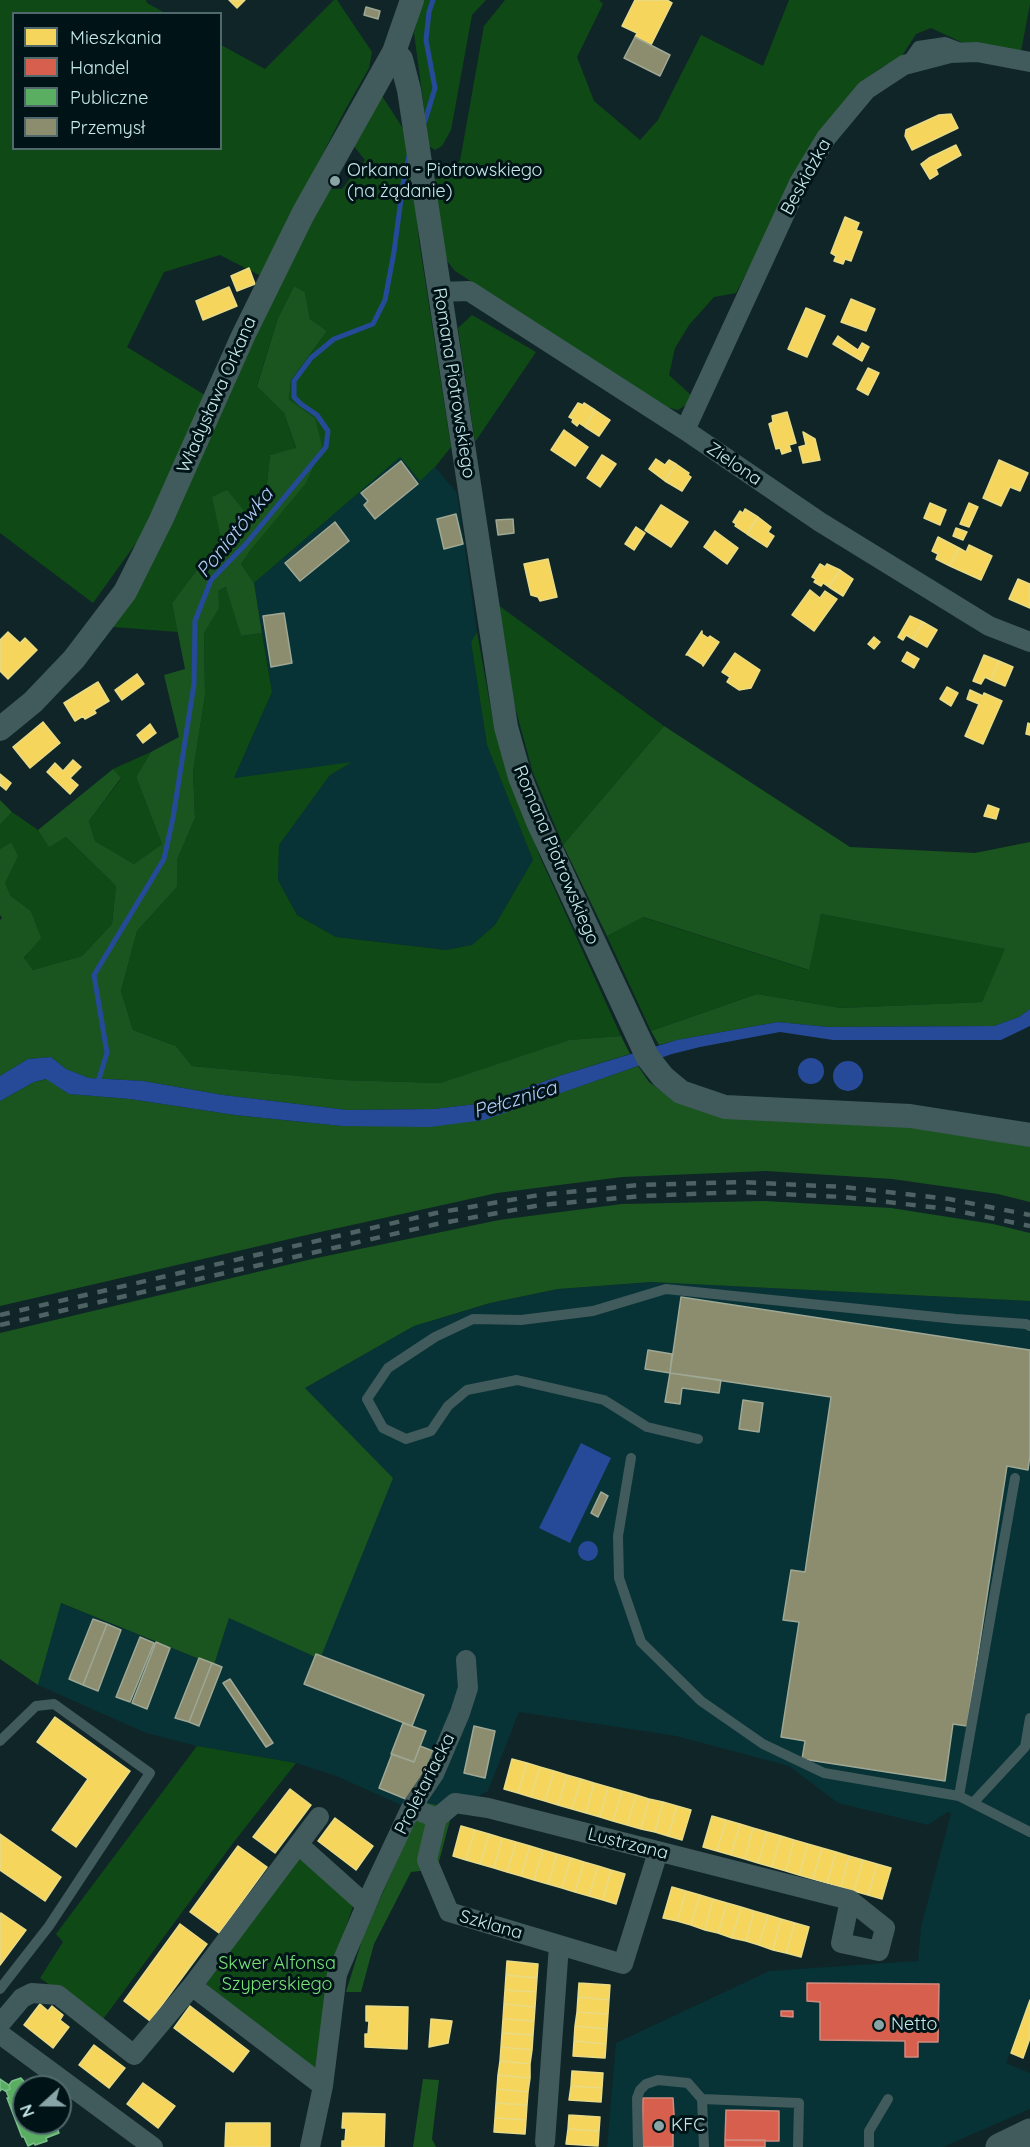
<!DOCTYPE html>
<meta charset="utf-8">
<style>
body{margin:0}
#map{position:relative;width:1030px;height:2147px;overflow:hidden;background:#102527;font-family:Quicksand,sans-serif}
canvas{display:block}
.legend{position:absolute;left:12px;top:12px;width:210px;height:138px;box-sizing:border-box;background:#001417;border:2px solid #50696c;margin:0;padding:8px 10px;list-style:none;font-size:18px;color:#c8e9ec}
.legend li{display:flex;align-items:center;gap:12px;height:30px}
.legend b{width:30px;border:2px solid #50696c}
.north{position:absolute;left:12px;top:2075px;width:60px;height:60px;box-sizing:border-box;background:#001417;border:2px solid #50696c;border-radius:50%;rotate:249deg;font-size:16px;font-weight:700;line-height:24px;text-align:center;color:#c8e9ec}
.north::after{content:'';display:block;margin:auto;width:21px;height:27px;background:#88a4a7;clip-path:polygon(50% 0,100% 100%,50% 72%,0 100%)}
</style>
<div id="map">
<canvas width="1030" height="2147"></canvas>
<ul class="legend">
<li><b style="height:16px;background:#f6d55c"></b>Mieszkania</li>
<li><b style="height:16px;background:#d6604d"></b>Handel</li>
<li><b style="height:16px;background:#5aae61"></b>Publiczne</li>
<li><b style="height:16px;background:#8c8c6e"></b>Przemysł</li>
</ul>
<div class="north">N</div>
</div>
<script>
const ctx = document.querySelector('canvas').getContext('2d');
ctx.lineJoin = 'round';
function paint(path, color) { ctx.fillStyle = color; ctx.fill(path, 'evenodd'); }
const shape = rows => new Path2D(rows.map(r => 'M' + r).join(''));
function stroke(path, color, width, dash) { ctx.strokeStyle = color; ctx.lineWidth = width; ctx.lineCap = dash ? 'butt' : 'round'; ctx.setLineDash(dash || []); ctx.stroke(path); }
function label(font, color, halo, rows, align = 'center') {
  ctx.font = font + ' Quicksand,sans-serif'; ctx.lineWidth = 6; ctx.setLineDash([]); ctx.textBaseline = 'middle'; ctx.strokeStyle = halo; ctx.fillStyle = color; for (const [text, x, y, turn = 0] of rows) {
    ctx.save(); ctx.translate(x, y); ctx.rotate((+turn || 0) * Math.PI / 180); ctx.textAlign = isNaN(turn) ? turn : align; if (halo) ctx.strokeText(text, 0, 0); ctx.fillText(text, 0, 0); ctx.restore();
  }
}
paint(shape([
 [400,457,420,480,435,467,457,493,477,632,471,642,487,745,533,860,495,925,472,945,446,950,336,937,297,915,278,880,279,845,330,775,350,763,234,778,272,692,254,583],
 [651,1282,1030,1301,1030,2000,1006,2063,1030,2073,1030,2109,943,2147,607,2147,616,2043,769,1971,918,1961,921,1927,951,1813,948,1812,928,1825,838,1803,789,1766,676,1736,519,1712,488,1791,453,1809,403,1806,336,1776,296,1763,197,1746,146,1733,38,1685,60,1603,214,1665,229,1618,393,1478,305,1388,414,1326,490,1303,558,1289]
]), '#073236');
paint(shape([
 [0,0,146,0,147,3,165,13,14,14,14,148,220,148,221,45,265,69,334,0,337,0,372,52,369,68,344,112,261,276,220,255,164,272,127,347,208,397,144,532,93,603,0,533],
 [422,0,486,0,472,15,451,130,442,146,435,150,429,146,414,33],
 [505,0,599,0,603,4,577,57,594,101,640,140,658,120,701,35,763,66,789,0,1030,0,1030,4,1021,51,974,48,931,28,916,34,900,59,882,67,860,83,820,133,736,293,714,297,689,325,675,348,669,375,692,396,689,403,678,410,662,406,455,271,444,257,434,180,460,161,484,26],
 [382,96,406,133,410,152,419,241,451,447,435,467,420,481,400,457,254,583,241,564,252,548,315,418,289,401,291,380,327,331,310,319,305,292,294,286,278,318,257,385,284,413,296,449,270,455,266,492,250,519,221,538,172,603,178,632,113,627,279,281,325,189,342,189,365,160,352,144],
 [472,315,536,352,475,442,458,328],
 [227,587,241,636,262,633,272,692,234,778,352,762,330,775,279,845,278,880,297,915,336,937,446,950,472,945,495,925,533,860,487,745,471,642,477,632,494,726,511,778,540,857,621,1036,569,1040,440,1083,342,1080,192,1066,176,1046,133,1030,121,991,137,931,177,887,177,860,195,818,193,772,205,695,204,633,218,608,218,591],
 [494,602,664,726,563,845,533,773,515,707],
 [151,752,136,777,162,844,134,864,95,841,89,821,121,779,113,769],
 [12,812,38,830,49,846,66,837,116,886,112,924,82,956,33,970,24,959,40,937,31,911,11,896,5,883,11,842,0,849,0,825],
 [821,914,1006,949,982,1002,841,1008,757,994,651,1031,607,936,642,917,808,970],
 [197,1746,296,1763,233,1843,101,2022,40,1978,63,1942,56,1934],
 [299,1858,354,1903,331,1972,315,2069,307,2068,205,1983]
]), '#0f4a16');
paint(shape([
 [294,286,305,292,310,319,327,331,291,380,289,400,315,418,322,446,306,483,252,548,241,564,254,583,262,633,241,636,226,587,218,591,219,608,204,633,205,695,193,772,195,818,177,860,177,887,137,931,121,991,133,1030,176,1046,192,1066,342,1080,440,1083,569,1040,621,1036,630,1054,562,1075,485,1103,434,1109,347,1110,223,1095,143,1081,89,1078,66,1069,51,1057,28,1059,0,1076,0,920,2,918,0,915,0,849,11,842,18,856,5,883,11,896,31,911,41,938,24,958,33,970,82,956,112,924,116,886,66,837,49,847,38,830,113,769,121,778,89,821,95,841,134,864,162,844,136,777,151,752,179,737,164,675,185,669,172,603,221,538,212,497,227,490,250,518,266,492,270,455,296,448,284,413,257,386,278,318],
 [664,726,850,847,975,853,1030,842,1030,1009,1019,1017,994,1026,828,1027,778,1022,677,1040,659,1045,651,1031,757,994,841,1008,982,1002,1005,949,821,914,809,970,643,917,607,936,563,845],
 [0,800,12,812,0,825],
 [638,1066,649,1082,675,1101,909,1124,1030,1144,1030,1202,998,1194,892,1179,766,1171,622,1177,497,1193,311,1234,0,1306,0,1101,34,1082,47,1079,69,1094,130,1099,235,1115,342,1126,563,1092],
 [764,1201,891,1208,993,1224,1030,1233,1030,1301,651,1282,558,1289,490,1303,414,1326,305,1388,393,1478,320,1659,229,1618,214,1665,61,1603,38,1685,0,1659,0,1333,312,1259,499,1220,622,1204],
 [423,1802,453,1809,437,1869,411,1872,374,1944,361,1992,346,1992,363,1937],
 [423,2079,439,2080,432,2139,436,2147,413,2147]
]), '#1a551f');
paint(shape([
 [1030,1009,1030,1026,1001,1040,833,1040,780,1032,700,1047,672,1054,484,1120,430,1127,342,1126,235,1115,130,1099,69,1094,46,1079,34,1082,0,1101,0,1076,28,1059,51,1057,66,1069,89,1078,143,1081,223,1095,347,1110,434,1109,485,1103,562,1075,677,1040,778,1022,828,1027,994,1026,1019,1017],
 '798 1071a13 13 0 1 1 26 0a13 13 0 1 1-26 0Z',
 '833 1076a15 15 0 1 1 30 0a15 15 0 1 1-30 0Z',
 [581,1443,611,1458,570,1543,539,1528],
 '578 1551a10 10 0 1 1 20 0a10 10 0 1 1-20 0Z'
]), '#264a98');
const homes = shape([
 [229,0,245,0,237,8,229,0],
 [635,0,667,0,672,3,651,45,635,37,637,33,622,26,635,0],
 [951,114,958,128,912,150,905,136,906,130,939,115,951,114],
 [956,145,961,155,936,169,938,174,930,179,921,164,929,158,956,145],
 [845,217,859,223,856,230,862,232,851,261,845,259,843,264,834,261,836,256,831,253,845,217],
 [249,268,255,284,237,291,231,276,249,268],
 [229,287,237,306,203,320,196,301,229,287],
 [851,299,875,309,866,331,841,322,851,299],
 [806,308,825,316,807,357,788,349,806,308],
 [838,336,858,350,862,343,869,347,862,361,833,344,838,336],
 [868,368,879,373,868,395,857,389,868,368],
 [578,403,583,405,584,403,595,410,585,427,579,423,577,426,572,422,573,419,569,417,578,403],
 [595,410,610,420,599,436,585,427,595,410],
 [787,412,796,443,789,445,791,451,782,454,780,448,776,449,769,424,773,422,772,416,787,412],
 [564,430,588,447,575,466,551,450,564,430],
 [803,432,815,439,820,460,803,463,799,447,806,445,803,432],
 [602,455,616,464,600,487,587,478,602,455],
 [656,459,665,465,669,460,676,464,665,481,649,469,656,459],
 [999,460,1028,473,1020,491,1010,487,1001,506,983,498,999,460],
 [676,464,689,473,688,475,691,477,682,491,665,481,676,464],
 [930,503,946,510,940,525,924,518,930,503],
 [969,503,978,507,969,527,960,524,969,503],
 [661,505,688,522,671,547,645,530,661,505],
 [745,509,758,517,747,534,735,526,736,524,733,522,740,511,743,513,745,509],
 [758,517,771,527,768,532,774,536,767,547,747,534,758,517],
 [636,527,645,533,634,550,625,544,636,527],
 [956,528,967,532,963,540,953,536,956,528],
 [715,531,738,548,727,564,704,547,715,531],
 [938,537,959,548,950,566,936,559,938,554,932,551,938,537],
 [969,545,992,556,981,580,950,566,959,548,966,552,969,545],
 [548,559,557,597,540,601,538,597,531,595,524,564,548,559],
 [820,564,825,567,827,564,840,570,829,587,823,583,821,586,814,582,816,579,812,577,820,564],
 [840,570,853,579,843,596,829,587,840,570],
 [1018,579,1030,584,1030,608,1009,599,1018,579],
 [810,590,820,598,825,591,837,599,814,631,792,615,810,590],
 [910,616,923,622,913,639,906,635,903,640,898,637,910,616],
 [923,622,937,630,927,647,913,639,923,622],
 [702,631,702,634,708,638,710,636,719,642,703,666,702,664,688,655,686,655,702,631],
 [8,632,20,643,25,638,37,650,8,679,0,671,0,640,8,632],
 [874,637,880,642,874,649,868,644,874,637],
 [907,652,919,659,914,668,902,661,907,652],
 [735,653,760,670,751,688,739,690,727,682,730,677,722,672,735,653],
 [984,655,999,661,991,680,985,677,981,684,973,681,984,655],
 [999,661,1013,667,1005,686,991,680,999,661],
 [137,674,144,684,122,700,115,690,137,674],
 [98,682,109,701,94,710,96,713,85,719,83,716,75,721,64,703,98,682],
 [947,687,958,693,951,706,940,699,947,687],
 [970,690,983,696,984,693,1002,701,983,744,965,736,979,704,967,699,970,690],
 [43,722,60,743,30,768,13,747,43,722],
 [1028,723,1030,724,1030,735,1026,734,1028,723],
 [150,724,156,733,143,743,137,735,150,724],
 [73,760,81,767,70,778,78,785,70,794,47,772,55,763,63,771,73,760],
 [0,774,11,783,6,790,0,785,0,774],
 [988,805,999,809,996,819,984,816,988,805],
 [55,1717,130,1771,76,1847,52,1830,88,1779,37,1742,55,1717],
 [512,1759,527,1763,518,1793,504,1789,512,1759],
 [527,1763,540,1767,531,1797,518,1793,527,1763],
 [540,1767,554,1771,545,1801,531,1797,540,1767],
 [554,1771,567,1775,558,1805,545,1801,554,1771],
 [567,1775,581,1779,572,1809,558,1805,567,1775],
 [581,1779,594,1783,586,1813,572,1809,581,1779],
 [594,1783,608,1787,600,1817,586,1813,594,1783],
 [608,1787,622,1791,613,1821,600,1817,608,1787],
 [290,1789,311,1805,275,1853,253,1837,290,1789],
 [622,1791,636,1795,627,1825,613,1821,622,1791],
 [636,1795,649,1799,641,1829,627,1825,636,1795],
 [649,1799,663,1802,655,1832,641,1829,649,1799],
 [663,1802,677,1806,668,1836,655,1832,663,1802],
 [677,1806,691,1810,682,1840,668,1836,677,1806],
 [712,1816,726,1820,717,1851,703,1847,712,1816],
 [335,1818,373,1846,356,1870,318,1841,335,1818],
 [726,1820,740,1824,731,1855,717,1851,726,1820],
 [740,1824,753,1828,745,1859,731,1855,740,1824],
 [461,1826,475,1830,466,1860,453,1856,461,1826],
 [753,1828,767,1832,758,1863,745,1859,753,1828],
 [475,1830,489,1834,480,1864,466,1860,475,1830],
 [767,1832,781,1836,772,1867,758,1863,767,1832],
 [0,1834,61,1877,45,1901,0,1870,0,1834],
 [489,1834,502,1838,494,1868,480,1864,489,1834],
 [781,1836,794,1840,786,1871,772,1867,781,1836],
 [502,1838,516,1842,507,1872,494,1868,502,1838],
 [794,1840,808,1844,799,1875,786,1871,794,1840],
 [516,1842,530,1846,521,1876,507,1872,516,1842],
 [808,1844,822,1848,813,1879,799,1875,808,1844],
 [238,1846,267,1867,219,1933,190,1912,238,1846],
 [530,1846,543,1850,534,1880,521,1876,530,1846],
 [822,1848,836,1852,827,1883,813,1879,822,1848],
 [543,1850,557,1854,548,1884,534,1880,543,1850],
 [836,1852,849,1856,841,1887,827,1883,836,1852],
 [557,1854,571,1858,562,1888,548,1884,557,1854],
 [849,1856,863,1860,854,1891,841,1887,849,1856],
 [571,1858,584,1862,575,1892,562,1888,571,1858],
 [863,1860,877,1864,868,1895,854,1891,863,1860],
 [584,1862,598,1866,589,1896,575,1892,584,1862],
 [877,1864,891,1868,882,1899,868,1895,877,1864],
 [598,1866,611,1870,603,1900,589,1896,598,1866],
 [611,1870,625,1874,616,1904,603,1900,611,1870],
 [672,1887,686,1891,677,1921,663,1918,672,1887],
 [686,1891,700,1895,691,1925,677,1921,686,1891],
 [700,1895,713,1899,705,1930,691,1925,700,1895],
 [713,1899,727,1903,718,1933,705,1930,713,1899],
 [727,1903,741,1907,732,1938,718,1933,727,1903],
 [741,1907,754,1911,746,1941,732,1938,741,1907],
 [754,1911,768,1915,759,1945,746,1941,754,1911],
 [1,1913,26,1930,0,1965,0,1914,1,1913],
 [768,1915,781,1919,773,1950,759,1945,768,1915],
 [781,1919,795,1923,786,1953,773,1950,781,1919],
 [795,1923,809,1927,801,1957,786,1953,795,1923],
 [180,1924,207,1944,150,2021,124,2001,180,1924],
 [507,1961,538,1964,537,1978,506,1975,507,1961],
 [506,1975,537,1978,536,1992,505,1990,506,1975],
 [579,1983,610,1985,609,2000,578,1997,579,1983],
 [505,1990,536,1992,535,2007,504,2004,505,1990],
 [578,1997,609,2000,608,2014,577,2012,578,1997],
 [1030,2000,1030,2038,1023,2058,1011,2053,1030,2000],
 [40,2004,48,2011,52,2006,63,2015,60,2020,69,2027,53,2048,24,2025,40,2004],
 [504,2004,535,2007,534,2021,503,2019,504,2004],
 [190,2006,249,2051,233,2072,174,2028,190,2006],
 [366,2006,408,2007,407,2049,365,2047,365,2034,368,2034,369,2021,366,2021,366,2006],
 [577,2012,608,2014,607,2029,575,2026,577,2012],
 [431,2019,452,2021,448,2043,429,2047,431,2019],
 [503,2019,534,2021,533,2035,502,2033,503,2019],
 [575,2026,607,2029,606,2044,574,2041,575,2026],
 [502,2033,533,2035,532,2050,501,2047,502,2033],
 [574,2041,606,2044,605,2058,573,2056,574,2041],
 [94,2045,125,2068,109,2088,79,2065,94,2045],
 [501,2047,532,2050,530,2064,500,2061,501,2047],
 [500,2061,530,2064,530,2078,498,2075,500,2061],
 [572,2071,603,2073,602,2088,571,2086,572,2071],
 [498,2075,530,2078,528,2092,497,2089,498,2075],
 [143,2083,175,2106,158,2128,127,2104,143,2083],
 [571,2086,602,2088,601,2102,569,2100,571,2086],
 [497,2089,528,2092,527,2105,496,2103,497,2089],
 [496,2103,527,2105,526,2120,495,2118,496,2103],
 [343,2113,385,2114,384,2147,342,2147,342,2141,345,2141,346,2128,342,2128,343,2113],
 [569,2115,600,2117,599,2131,568,2129,569,2115],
 [495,2118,526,2120,525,2134,494,2132,495,2118],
 [226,2123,270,2123,270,2147,225,2147,226,2123],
 [568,2129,599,2131,598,2146,566,2144,568,2129]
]);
paint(homes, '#f6d55c');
stroke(homes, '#e8db87', 1.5);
const shops = shape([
 [807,1983,939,1984,938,2042,918,2042,918,2057,905,2057,905,2041,820,2040,820,2002,807,2001,807,1983],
 [781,2011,793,2011,793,2017,781,2016,781,2011],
 [643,2098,673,2098,675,2131,673,2131,673,2147,642,2147,643,2098],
 [726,2110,779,2111,779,2141,725,2140,726,2110],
 [725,2140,765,2140,765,2147,725,2147,725,2140]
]);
paint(shops, '#d6604d');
stroke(shops, '#d2897d', 1.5);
const public = shape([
 [21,2078,26,2084,31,2082,33,2087,24,2087,24,2123,48,2123,50,2127,56,2125,59,2133,46,2138,47,2141,35,2145,34,2143,28,2146,24,2137,22,2137,7,2098,9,2098,6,2091,10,2089,9,2085,12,2081,21,2078],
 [0,2079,9,2085,10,2089,5,2091,2,2089,0,2091,0,2079]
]);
paint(public, '#5aae61');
stroke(public, '#7bc08b', 1.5);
const industry = shape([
 [366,7,380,11,378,19,364,15,366,7],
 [635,37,670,55,660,76,624,58,635,37],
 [401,461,418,484,375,519,364,505,368,501,361,493,401,461],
 [456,514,463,544,444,549,437,519,456,514],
 [513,519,514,533,498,535,496,520,513,519],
 [335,522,349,541,300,581,285,563,335,522],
 [284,613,292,663,271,667,263,616,284,613],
 [681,1297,1030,1350,1030,1455,1028,1470,1007,1466,967,1726,953,1724,945,1781,802,1759,805,1741,781,1737,799,1622,783,1620,791,1570,805,1572,831,1397,670,1373,681,1297],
 [648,1350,672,1354,670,1373,645,1369,648,1350],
 [670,1373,721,1380,719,1393,682,1388,680,1404,665,1402,670,1373],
 [743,1400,763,1403,759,1432,739,1429,743,1400],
 [601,1492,608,1496,598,1517,591,1513,601,1492],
 [93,1619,107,1624,83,1685,69,1679,93,1619],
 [107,1624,121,1630,98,1691,83,1685,107,1624],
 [140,1637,154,1643,130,1702,116,1697,140,1637],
 [156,1642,170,1648,147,1709,132,1703,156,1642],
 [316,1654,424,1695,412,1726,304,1684,316,1654],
 [199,1658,212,1663,189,1722,175,1718,199,1658],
 [212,1663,222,1667,199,1726,189,1722,212,1663],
 [230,1679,273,1743,266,1747,223,1683,230,1679],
 [403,1723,426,1731,414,1762,391,1754,403,1723],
 [474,1726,495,1731,485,1778,464,1773,474,1726],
 [420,1746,433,1751,413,1802,379,1788,392,1754,414,1762,420,1746]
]);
paint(industry, '#8c8c6e');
stroke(industry, '#9ea894', 1.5);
stroke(shape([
 [425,121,435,88,426,40,429,12,433,0],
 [97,1085,107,1053,94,975,164,859,173,818,194,684,195,621,211,580,245,545,326,447,328,431,317,415,301,404,294,397,294,381,311,358,334,339,373,324,385,300,394,252,403,184,409,156]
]), '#264a98', 5);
stroke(shape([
 [906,63,918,46,945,42,961,48],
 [698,1439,647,1427,604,1400,517,1380,467,1390,448,1406,431,1431,406,1439,383,1428,367,1399,388,1368,435,1337,473,1319,521,1320,593,1311,666,1289,956,1319,1026,1324,1030,1326],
 [631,1458,618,1536,619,1578,641,1642,701,1701,763,1744,824,1773,959,1796,1030,1832],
 [0,1741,36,1706,54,1704,150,1773,49,1926,0,1989],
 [959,1796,1015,1478],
 [973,1803,1025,1747,1030,1718],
 [638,2147,637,2098,640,2090,646,2084,658,2080,688,2083,702,2099],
 [704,2147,702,2099,799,2103,798,2147],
 [869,2147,869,2131,888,2099]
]), '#415a5c', 10);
stroke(shape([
 [440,292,469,291,685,430,820,522,989,626,1030,642],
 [685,430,799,183,826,138,866,90,904,65,950,53,977,52,1030,62],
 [411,1808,437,1818,455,1803,488,1808,850,1900,841,1943,879,1951,885,1928,850,1900],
 [437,1818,427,1860,449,1912,623,1964,658,1852],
 [299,1845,366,1905],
 [192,1986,323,2086],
 [0,2024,22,1998,32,1993,58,1995,134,2055,192,1986,319,1817],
 [0,2034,153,2147],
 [545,2142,559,1945],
 [310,2147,323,2086,337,1974,373,1889,411,1808,434,1774,460,1713,468,1688,466,1660]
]), '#415a5c', 20);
stroke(shape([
 [394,52,401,59,409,90,506,727,520,777,538,822,648,1058,663,1077,681,1092,725,1107,910,1116,1030,1135],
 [0,729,33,702,74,659,125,592,161,520,243,336,303,214,394,52,412,0]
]), '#415a5c', 24);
stroke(shape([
 [999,2147,1030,2132]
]), '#415a5c', 27);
stroke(shape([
 [0,1315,436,1213,539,1195,639,1185,741,1182,844,1187,949,1199,1030,1215],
 [0,1325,437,1224,541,1205,642,1196,740,1192,844,1197,948,1209,1030,1226]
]), '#4e6163', 4.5, [10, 10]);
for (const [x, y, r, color] of [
 [335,181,6,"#88a4a7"],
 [879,2025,6,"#88a4a7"],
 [659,2126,6,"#88a4a7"]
]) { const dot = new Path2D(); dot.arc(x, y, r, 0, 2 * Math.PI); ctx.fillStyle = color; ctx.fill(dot); stroke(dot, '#001417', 2); }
label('18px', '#c8e9ec', '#001417', [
 ["Orkana - Piotrowskiego",347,171],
 ["(na żądanie)",347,192],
 ["Netto",891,2025],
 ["KFC",671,2126]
], 'left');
label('18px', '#c8e9ec', '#001417', [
 ["Beskidzka",806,177,-61],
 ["Romana Piotrowskiego",454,383,81],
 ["Władysława Orkana",217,395,-66],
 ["Zielona",734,464,34],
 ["Romana Piotrowskiego",556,855,67],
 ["Proletariacka",425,1784,-63],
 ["Lustrzana",628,1844,14],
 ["Szklana",491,1925,16]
]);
label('18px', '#7ae479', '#001417', [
 ["Skwer Alfonsa",277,1964],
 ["Szyperskiego",277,1985]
]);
label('italic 20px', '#b4ccfa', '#001417', [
 ["Poniatówka",235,533,-51],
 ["Pełcznica",515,1100,-17]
]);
</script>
